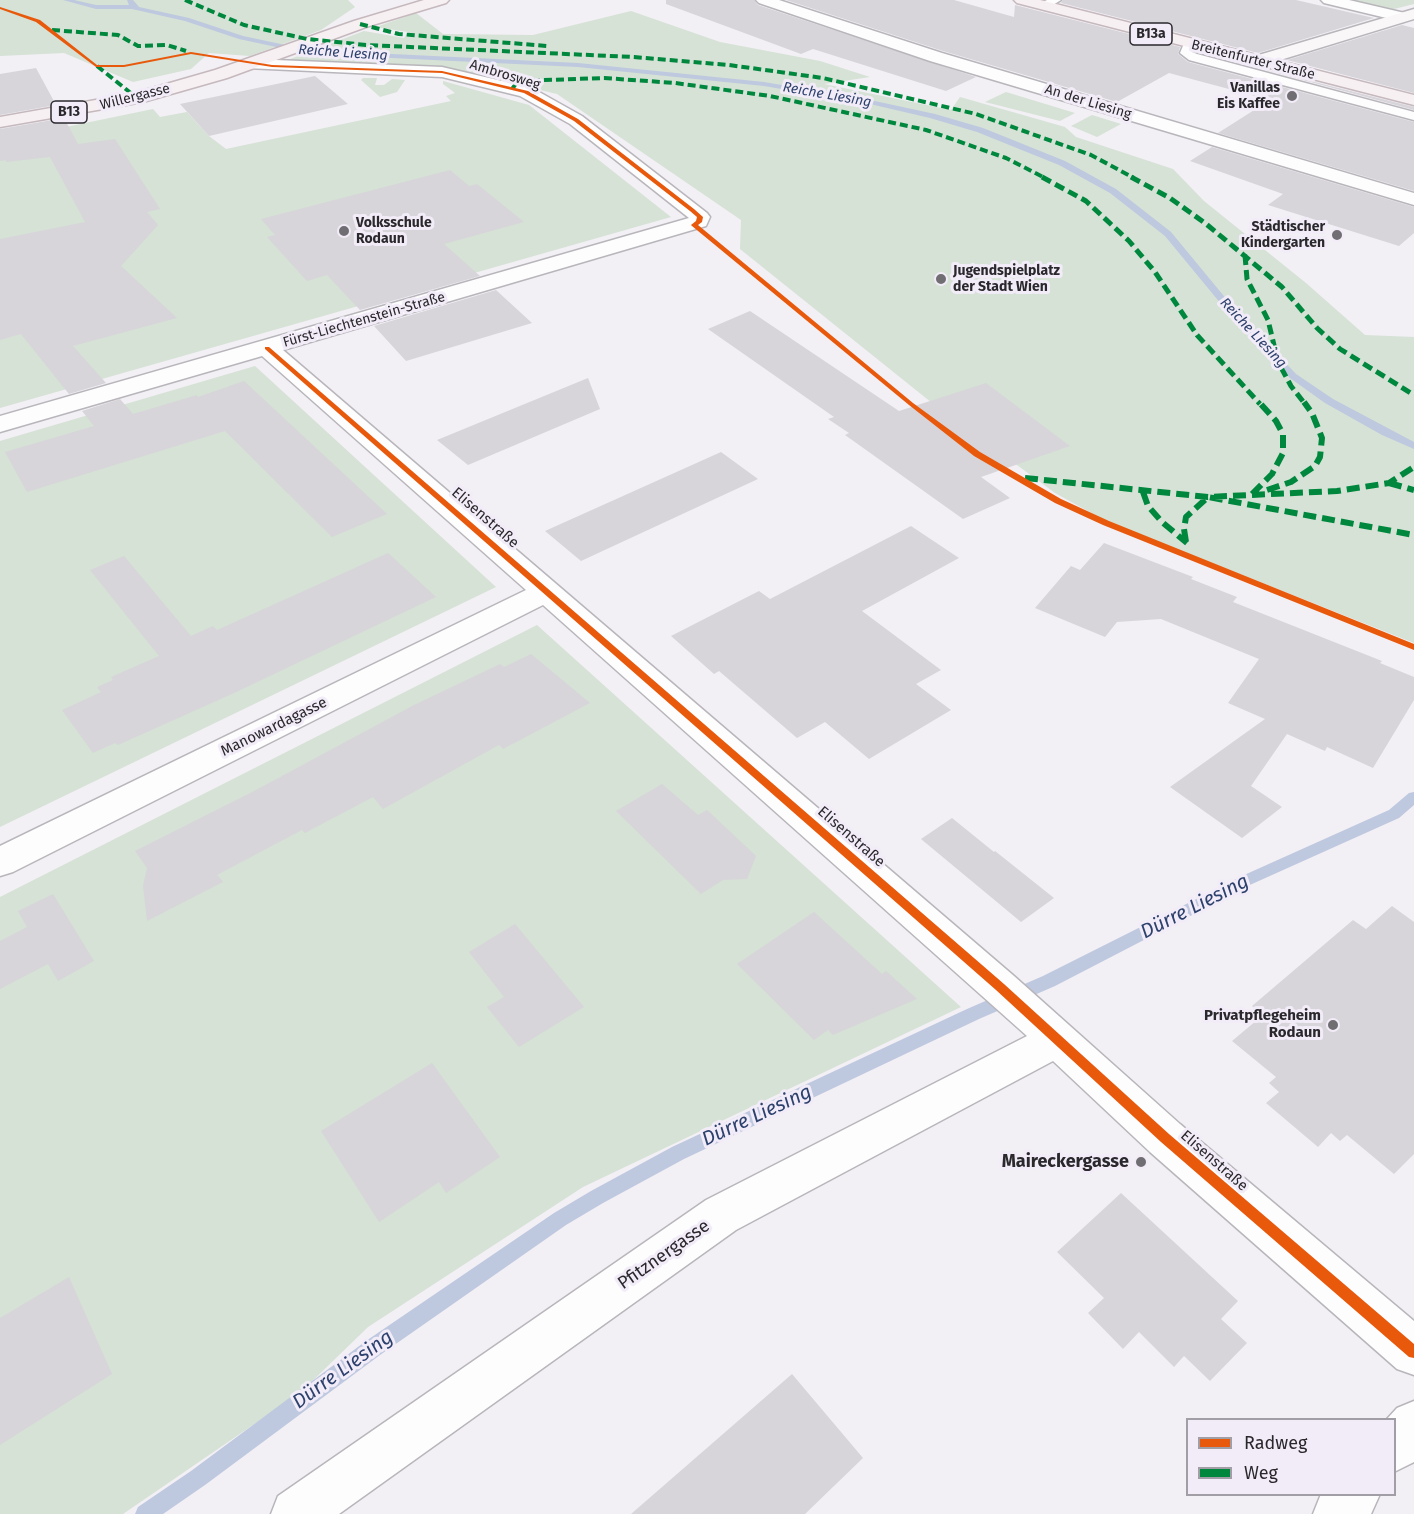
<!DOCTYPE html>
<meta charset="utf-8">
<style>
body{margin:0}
#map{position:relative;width:1414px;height:1514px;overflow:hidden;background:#f2eff5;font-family:"Fira Sans",sans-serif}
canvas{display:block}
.legend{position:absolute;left:1186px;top:1418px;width:210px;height:78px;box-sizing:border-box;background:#f2ecf8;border:2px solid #a29ea6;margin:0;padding:8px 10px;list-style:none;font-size:18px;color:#2a282c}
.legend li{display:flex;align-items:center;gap:12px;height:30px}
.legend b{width:30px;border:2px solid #a29ea6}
</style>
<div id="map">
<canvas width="1414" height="1514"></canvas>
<ul class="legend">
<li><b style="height:8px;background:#e8590c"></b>Radweg</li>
<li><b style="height:8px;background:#00873e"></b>Weg</li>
</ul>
</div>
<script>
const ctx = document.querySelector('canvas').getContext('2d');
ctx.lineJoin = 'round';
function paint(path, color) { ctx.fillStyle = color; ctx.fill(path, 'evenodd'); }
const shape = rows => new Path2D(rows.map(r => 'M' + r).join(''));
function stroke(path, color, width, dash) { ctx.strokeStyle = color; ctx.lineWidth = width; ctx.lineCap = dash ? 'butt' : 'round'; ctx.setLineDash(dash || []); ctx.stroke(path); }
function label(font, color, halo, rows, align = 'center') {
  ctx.font = font + ' "Fira Sans",sans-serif'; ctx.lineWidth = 6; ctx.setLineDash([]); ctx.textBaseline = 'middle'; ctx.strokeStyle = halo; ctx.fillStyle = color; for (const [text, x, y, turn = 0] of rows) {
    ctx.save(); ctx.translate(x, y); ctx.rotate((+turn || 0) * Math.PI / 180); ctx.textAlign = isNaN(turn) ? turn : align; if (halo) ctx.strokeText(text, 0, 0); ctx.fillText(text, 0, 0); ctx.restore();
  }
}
paint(shape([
 [0,0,348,0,355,7,321,30,250,56,209,53,191,69,133,82,64,53,0,56],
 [1345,0,1414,0,1414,4,1390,10],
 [631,11,720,42,820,61,870,77,824,84,951,110,960,97,1065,127,1076,137,1173,169,1204,201,1306,283,1365,335,1414,337,1414,643,1106,521,1055,493,994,448,972,435,740,249,741,220,557,94,447,68,285,61,364,31,404,38,408,32,376,27,416,13,443,34,533,35],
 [363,78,377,78,375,85,384,85,392,79,405,80,397,92,380,97,361,80],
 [443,81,529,105,671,217,0,408,0,136,37,133,153,109,160,117,187,112,209,136,226,149,451,101,446,96,455,93,443,84],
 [1006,92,1075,113,1060,121,985,102],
 [1092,115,1121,124,1097,137,1071,126],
 [255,366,496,587,0,827,0,441],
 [537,625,961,1007,583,1187,368,1327,301,1392,123,1514,0,1514,0,897]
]), '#d5e2d5');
paint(shape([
 [63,0,74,0,96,5,129,5,127,0,133,0,139,7,189,18,243,36,309,50,578,63,764,82,870,100,935,114,983,128,1065,161,1116,189,1171,232,1237,312,1296,374,1333,399,1414,442,1414,449,1382,435,1325,403,1290,378,1231,316,1165,236,1110,193,1059,165,977,132,930,118,870,104,764,86,578,67,309,54,239,39,185,21,132,9,96,9,63,0],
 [1414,792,1414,805,1399,818,1252,884,1055,986,979,1019,684,1159,603,1203,566,1225,380,1355,205,1485,163,1514,135,1514,138,1507,191,1471,366,1341,554,1213,591,1191,672,1147,967,1009,1043,976,1242,876,1389,810,1409,793,1414,792]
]), '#bec8df');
paint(shape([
 [666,0,754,0,758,5,976,77,946,91,813,49,801,54,666,4],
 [786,0,954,0,1014,17,1015,5,1180,47,1178,54,1188,62,1414,122,1414,191,1218,133,1270,100,1169,73,1117,102,943,51],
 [1063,0,1296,0,1374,18,1258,53,1061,3],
 [1402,25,1414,28,1414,93,1287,60],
 [36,68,56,105,0,115,0,74],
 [1259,68,1414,107,1414,110],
 [315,76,348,104,209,136,180,104],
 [64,118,78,144,115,139,160,209,147,212,158,225,121,266,177,318,73,346,106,383,69,394,21,334,0,340,0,239,85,222,50,157,6,162,6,160,0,161,0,129],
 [1212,147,1414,207,1414,233,1399,246,1268,205,1283,194,1190,161],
 [450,170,469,186,477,184,524,222,444,244,480,276,360,310,327,275,307,281,267,237,275,235,261,219],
 [496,290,532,323,406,361,374,326],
 [750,311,899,411,986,383,1070,446,981,477,1010,498,963,519,845,435,849,433,828,419,834,417,708,329],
 [588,378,600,409,468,465,437,440],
 [244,381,387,514,332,537,225,431,27,492,5,452,94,426,82,411,120,399,133,414,197,395,198,397],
 [721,452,758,479,581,561,545,531],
 [911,526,959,558,862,611,941,670,916,684,951,710,869,759,825,722,797,738,719,671,714,674,671,636,759,591,770,599],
 [1104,543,1193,577,1191,579,1237,597,1233,602,1382,661,1380,663,1414,677,1414,700,1373,768,1327,747,1325,751,1287,734,1251,786,1282,807,1242,838,1170,787,1265,719,1228,703,1259,659,1161,619,1117,622,1105,637,1035,608,1071,566,1080,570],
 [388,553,436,597,232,694,118,745,115,743,93,753,62,710,101,692,97,687,113,680,111,677,159,656,90,570,124,556,191,636,213,626,217,630],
 [531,654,590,703,503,749,499,745,383,809,373,797,305,833,302,830,217,875,223,882,147,921,143,886,147,868,135,851,256,790,414,705,500,664,504,667],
 [662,784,698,815,707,810,756,856,747,879,723,880,701,894,616,811],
 [952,818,994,852,995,851,1054,898,1021,922,921,839],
 [53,894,94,961,58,981,48,964,0,989,0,941,27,927,18,911],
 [1392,906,1414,922,1414,1154,1394,1174,1347,1135,1340,1141,1331,1133,1318,1147,1266,1103,1279,1092,1269,1083,1276,1077,1232,1041,1263,1015,1252,1006,1353,920,1366,929],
 [814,912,882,974,886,971,917,999,833,1035,828,1030,814,1040,737,964],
 [515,924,584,1007,519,1047,487,1007,504,997,469,952],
 [432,1063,500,1157,446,1193,439,1182,379,1222,321,1131],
 [1121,1193,1238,1301,1221,1319,1247,1343,1210,1381,1184,1356,1174,1367,1139,1332,1123,1349,1088,1313,1104,1298,1057,1252],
 [69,1277,112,1374,0,1445,0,1318],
 [792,1374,863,1458,805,1514,631,1514]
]), '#d7d5da');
const service = shape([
 [1047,0,1061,0,1048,8,1040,8,1040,4,1047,0],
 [1189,40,1195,44,1192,52,1197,54,1414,112,1414,120,1189,60,1180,53,1185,41,1189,40]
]);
const minor = shape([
 [756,0,779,0,942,53,1414,193,1414,205,930,61,759,3,756,0],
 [1321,0,1349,0,1409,14,1411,17,1403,22,1324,3,1321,0],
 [252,59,442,67,532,88,582,116,707,213,710,217,706,226,283,350,1014,976,1180,1124,1414,1321,1414,1375,1397,1369,1150,1152,1053,1061,736,1230,339,1514,271,1514,278,1496,706,1200,1027,1036,543,605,13,872,0,876,0,846,526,590,262,356,0,432,0,416,689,218,570,124,520,96,442,77,246,68,244,64,252,59],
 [1414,1401,1414,1462,1394,1472,1394,1420,1386,1420,1397,1408,1414,1401],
 [1321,1494,1380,1494,1371,1514,1313,1514,1321,1494]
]);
const secondary = shape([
 [1414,9,1414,19,1264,65,1258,66,1250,61,1252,57,1414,9]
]);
const primary = shape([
 [424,0,449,0,446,3,366,27,227,78,143,102,0,127,0,117,135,93,215,70,354,21,424,0],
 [1014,0,1040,0,1414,95,1414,105,1017,3,1014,0]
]);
stroke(service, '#b9b6bb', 3);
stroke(minor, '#b9b6bb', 3);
stroke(secondary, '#b9b6bb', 3);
stroke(primary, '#c5b9bd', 3);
paint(service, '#fdfdfe');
paint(minor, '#fdfdfe');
paint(secondary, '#faf7f8');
paint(primary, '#f7f0f2');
stroke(shape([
 [185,0,244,25,307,39,366,45,634,57,729,65,823,78,976,114,1091,155,1134,178],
 [360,24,399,34,547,46],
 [52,30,118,35,138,46,167,45,186,51],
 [97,66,137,98],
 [512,89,518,81,604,78,675,83,770,96,926,130,1006,158,1045,178]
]), '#00873e', 4, [8, 4]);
stroke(shape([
 [1042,177,1086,201,1129,241,1155,272,1197,335,1260,404],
 [1131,177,1170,198,1205,223,1282,287,1317,328,1340,349,1414,395],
 [1245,255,1247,279,1268,320,1278,362,1291,386,1305,404]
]), '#00873e', 5, [10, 5]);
stroke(shape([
 [1025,478,1208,497,1337,491,1389,483,1414,467],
 [1389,483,1414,490],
 [1267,490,1291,482,1315,466,1320,457,1322,438,1312,413,1304,402],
 [1143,492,1148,506,1162,522,1187,543],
 [1252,494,1272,474,1283,453,1283,434,1276,421,1259,402],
 [1186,542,1184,529,1186,517,1208,497,1414,535]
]), '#00873e', 6, [13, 6]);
paint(shape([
 [0,7,40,20,97,65,124,65,191,52,272,65,442,71,528,91,578,119,694,209,703,217,702,222,698,225,913,403,980,452,1061,499,1109,521,1414,644,1414,650,1103,525,1055,503,974,456,909,405,692,226,691,225,696,221,697,217,690,211,574,121,524,93,442,73,272,67,191,54,124,67,96,67,36,22,0,9,0,7],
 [265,347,269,347,1004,984,1169,1134,1414,1344,1414,1358,1409,1357,1161,1142,996,990,265,349,265,347]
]), '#e8590c');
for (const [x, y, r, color] of [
 [1292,96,6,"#706e72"],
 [344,231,6,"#706e72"],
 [1337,235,6,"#706e72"],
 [941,279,6,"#706e72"],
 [1333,1025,6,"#706e72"],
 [1141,1162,6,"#706e72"]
]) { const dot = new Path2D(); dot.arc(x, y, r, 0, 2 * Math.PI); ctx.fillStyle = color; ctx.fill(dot); stroke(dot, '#f2ecf8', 2); }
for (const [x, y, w] of [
 [1151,34,42],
 [69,112,36]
]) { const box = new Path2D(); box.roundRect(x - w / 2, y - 11, w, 22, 4.5); ctx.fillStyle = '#f2ecf8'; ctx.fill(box); stroke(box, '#2a282c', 1.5); }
label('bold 14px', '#2a282c', null, [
 ["B13a",1151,34],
 ["B13",69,112]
]);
label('italic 14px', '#2d416d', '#f2ecf8', [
 ["Reiche Liesing",343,53,4],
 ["Reiche Liesing",827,95,10],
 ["Reiche Liesing",1253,333,47]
]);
label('14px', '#2a282c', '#f2ecf8', [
 ["Breitenfurter Straße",1253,60,14],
 ["Ambrosweg",505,75,17],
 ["Willergasse",135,97,-14],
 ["An der Liesing",1088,102,17],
 ["Fürst-Liechtenstein-Straße",364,320,-16]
]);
label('bold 14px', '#2a282c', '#f2ecf8', [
 ["Vanillas",1280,88],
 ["Eis Kaffee",1280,104],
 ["Volksschule",356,223,"left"],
 ["Rodaun",356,239,"left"],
 ["Städtischer",1325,227],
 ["Kindergarten",1325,243],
 ["Jugendspielplatz",953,271,"left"],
 ["der Stadt Wien",953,287,"left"]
], 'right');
label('15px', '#2a282c', '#f2ecf8', [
 ["Elisenstraße",485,518,41],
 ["Manowardagasse",274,727,-26],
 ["Elisenstraße",851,837,41],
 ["Elisenstraße",1214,1161,41]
]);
label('bold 15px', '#2a282c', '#f2ecf8', [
 ["Privatpflegeheim",1321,1016],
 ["Rodaun",1321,1033]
], 'right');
label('bold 18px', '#2a282c', '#f2ecf8', [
 ["Maireckergasse",1129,1162]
], 'right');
label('18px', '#2a282c', '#f2ecf8', [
 ["Pfitznergasse",664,1255,-35]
]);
label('italic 20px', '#2d416d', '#f2ecf8', [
 ["Dürre Liesing",1195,907,-27],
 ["Dürre Liesing",757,1116,-25],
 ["Dürre Liesing",343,1370,-36]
]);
</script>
